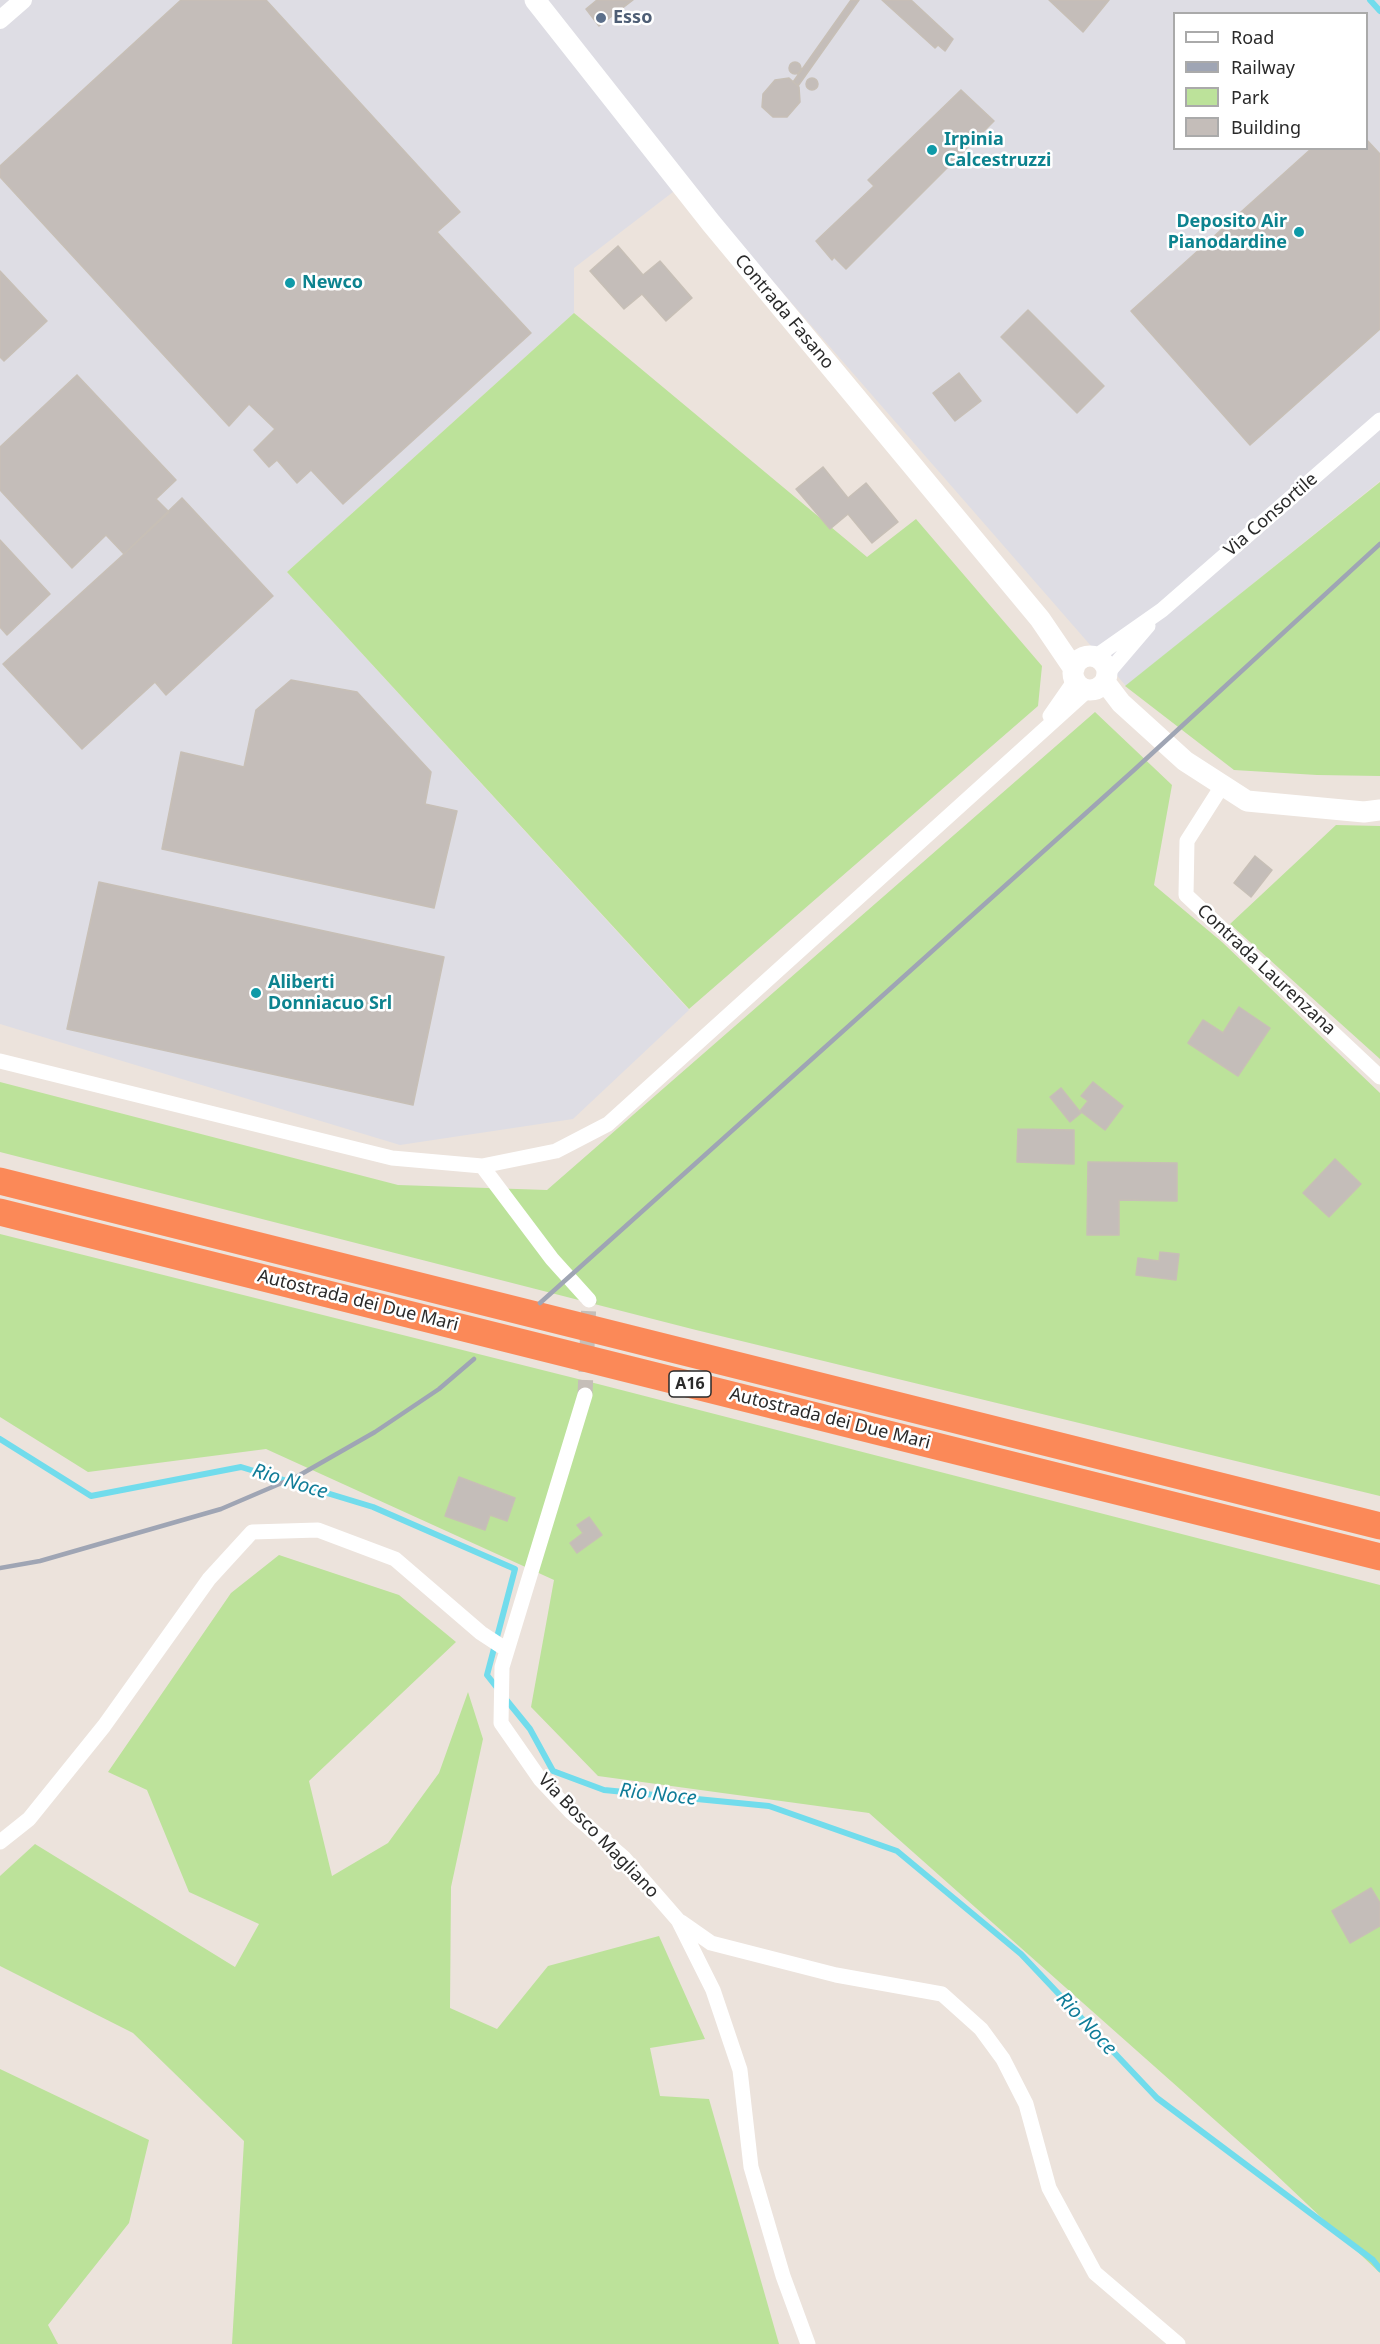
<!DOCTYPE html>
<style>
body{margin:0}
#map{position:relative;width:1380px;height:2344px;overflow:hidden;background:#ece3dc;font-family:"Noto Sans",sans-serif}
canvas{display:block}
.legend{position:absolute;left:1173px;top:12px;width:195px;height:138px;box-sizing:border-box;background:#fff;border:2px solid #aaa;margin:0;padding:8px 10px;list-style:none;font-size:18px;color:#2a2a2a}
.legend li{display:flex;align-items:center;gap:12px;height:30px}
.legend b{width:30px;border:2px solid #aaa}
</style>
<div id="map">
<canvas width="1380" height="2344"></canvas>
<ul class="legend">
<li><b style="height:8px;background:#fff"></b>Road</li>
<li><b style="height:8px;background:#9fa5b4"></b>Railway</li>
<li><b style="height:16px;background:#bce29a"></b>Park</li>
<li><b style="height:16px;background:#c4bdb9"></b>Building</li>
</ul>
</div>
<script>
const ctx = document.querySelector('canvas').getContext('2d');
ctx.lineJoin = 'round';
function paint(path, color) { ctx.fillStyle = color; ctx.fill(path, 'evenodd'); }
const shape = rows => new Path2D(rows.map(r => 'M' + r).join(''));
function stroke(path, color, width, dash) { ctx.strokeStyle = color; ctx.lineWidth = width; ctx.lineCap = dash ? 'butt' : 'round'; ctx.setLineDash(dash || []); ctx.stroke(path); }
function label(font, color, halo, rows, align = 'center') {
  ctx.font = font + ' "Noto Sans",sans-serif'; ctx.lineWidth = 5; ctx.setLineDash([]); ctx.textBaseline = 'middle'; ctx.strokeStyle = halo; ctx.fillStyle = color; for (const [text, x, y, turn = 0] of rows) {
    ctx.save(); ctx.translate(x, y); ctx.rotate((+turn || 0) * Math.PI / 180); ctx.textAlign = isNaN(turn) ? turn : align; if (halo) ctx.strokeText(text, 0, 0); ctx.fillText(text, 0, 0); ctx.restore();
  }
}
paint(shape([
 [0,0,1380,0,1380,481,1126,686,686,182,574,268,574,313,287,572,689,1010,573,1119,400,1145,0,1024],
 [1174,14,1366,14,1366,148,1174,148]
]), '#dedde4');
paint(shape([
 [574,313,867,557,916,519,1042,666,1038,706,689,1009,287,572],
 [1380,482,1380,776,1317,775,1234,770,1125,686],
 [1095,712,1172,785,1154,885,1222,942,1380,1093,1380,1496,696,1330,0,1152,0,1082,398,1185,547,1190],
 [1336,825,1380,826,1380,1059,1230,924],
 [0,1234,598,1384,1380,1585,1380,2273,1270,2169,869,1813,598,1776,531,1707,554,1580,266,1449,88,1472,0,1417],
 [279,1555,399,1595,456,1642,309,1781,332,1876,388,1843,439,1773,468,1692,483,1739,451,1887,450,2008,497,2029,548,1966,659,1936,705,2039,650,2048,660,2096,709,2099,779,2344,232,2344,244,2141,133,2033,0,1966,0,1876,35,1844,235,1967,259,1924,189,1892,147,1790,108,1772,231,1593],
 [0,2069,149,2140,129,2223,48,2325,58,2344,0,2344]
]), '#bce29a');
stroke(shape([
 [1370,0,1380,11],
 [0,1439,91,1496,241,1467,373,1507,515,1569,487,1675,498,1689],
 [504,1697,530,1729,553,1771,604,1790,769,1806,897,1851,1021,1954,1157,2098,1373,2260,1380,2269]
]), '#71dcec', 6);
const building = shape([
 [181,0,266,0,460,212,437,232,531,333,343,504,311,470,297,483,277,460,269,467,254,450,275,429,249,404,229,426,0,177,0,166,181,0],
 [597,0,633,0,599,26,586,9,597,0],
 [851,0,859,0,798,86,793,82,851,0],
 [882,0,911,0,953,39,945,51,938,45,935,48,882,0],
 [1049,0,1109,0,1083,32,1049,0],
 '789 68a6 6 0 1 1 12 0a6 6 0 1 1-12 0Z',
 [789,78,799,87,800,102,787,117,773,117,762,107,763,94,775,80,789,78],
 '806 84a6 6 0 1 1 12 0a6 6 0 1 1-12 0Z',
 [961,90,994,121,846,269,834,257,832,260,816,241,874,186,868,180,961,90],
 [1366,139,1380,154,1380,329,1250,445,1131,311,1312,148,1366,148,1366,139],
 [618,246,643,275,660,261,692,298,666,321,642,294,624,309,590,271,618,246],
 [0,271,47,321,4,361,0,357,0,271],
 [1028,310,1104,386,1077,413,1001,337,1028,310],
 [959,373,981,401,955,421,933,393,959,373],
 [77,375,176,480,156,499,169,512,124,554,106,535,72,568,0,490,0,447,77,375],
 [823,467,848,498,866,483,898,522,872,543,848,514,830,529,796,489,823,467],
 [182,498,273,596,166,695,155,682,82,749,3,664,124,554,182,498],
 [0,540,50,594,7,635,0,627,0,540],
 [291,680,357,692,431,772,425,804,457,811,434,908,162,849,181,752,244,767,256,710,291,680],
 [1255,856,1272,870,1251,897,1234,883,1255,856],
 [99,882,444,957,413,1105,67,1029,99,882],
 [1239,1007,1270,1028,1238,1076,1188,1043,1203,1020,1223,1033,1239,1007],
 [1093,1082,1123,1106,1105,1130,1080,1111,1088,1101,1081,1096,1093,1082],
 [1061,1088,1081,1113,1070,1122,1050,1097,1061,1088],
 [1018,1129,1074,1130,1074,1164,1017,1162,1018,1129],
 [1335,1159,1361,1184,1329,1217,1303,1193,1335,1159],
 [1088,1162,1177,1163,1177,1201,1119,1200,1119,1235,1087,1235,1088,1162],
 [1160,1252,1179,1254,1176,1280,1136,1275,1138,1258,1159,1261,1160,1252],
 [459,1477,515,1498,507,1521,490,1515,485,1530,445,1516,459,1477],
 [589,1517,602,1535,577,1553,570,1543,583,1533,577,1525,589,1517],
 [1371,1888,1380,1903,1380,1926,1350,1943,1332,1911,1371,1888]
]);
paint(building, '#c4bdb9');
stroke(building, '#c7bfb6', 1.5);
stroke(shape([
 [585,1395,589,1300]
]), '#c5beb8', 15, [15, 8]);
stroke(shape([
 [1095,657,1162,610,1380,420],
 [1107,674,1148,626],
 [1050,716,1075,680],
 [1222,786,1187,841,1186,895,1380,1077],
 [0,1061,392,1158,482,1166,556,1151,608,1124,1088,690],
 [482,1166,552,1259,589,1300],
 [585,1395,502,1667,501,1723,540,1779,571,1812,624,1858,678,1920,713,1990,740,2070,751,2167,783,2276,808,2344],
 [0,1842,29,1819,104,1726,209,1579,252,1532,318,1530,395,1559,481,1633,507,1650],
 [681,1922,711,1943,836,1975,942,1994,981,2029,1003,2059,1026,2104,1049,2188,1095,2273,1178,2344]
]), '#fff', 15);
stroke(shape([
 [0,20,23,0]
]), '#fff', 18);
stroke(shape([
 [535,0,711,223,1040,619,1074,669],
 '1073 673a17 17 0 1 1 34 0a17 17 0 1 1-34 0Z',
 [1105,682,1121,703,1185,761,1247,801,1364,812,1380,810]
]), '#fff', 21);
stroke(shape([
 [0,1181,1380,1526],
 [0,1212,1380,1557]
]), '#fb8958', 27);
stroke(shape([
 [540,1303,1134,770,1380,544],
 [0,1568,40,1561,221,1509,298,1476,375,1432,439,1389,474,1359]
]), '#9fa5b4', 4.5);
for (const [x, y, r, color] of [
 [601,18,6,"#5c6f8a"],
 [932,150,6,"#0f9aa8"],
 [1299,232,6,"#0f9aa8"],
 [290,283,6,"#0f9aa8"],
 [256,993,6,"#0f9aa8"]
]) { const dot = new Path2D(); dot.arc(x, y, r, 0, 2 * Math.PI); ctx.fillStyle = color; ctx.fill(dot); stroke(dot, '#fff', 2); }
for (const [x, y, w] of [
 [690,1384,42]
]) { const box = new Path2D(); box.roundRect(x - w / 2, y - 13, w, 26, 4.5); ctx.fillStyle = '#fff'; ctx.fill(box); stroke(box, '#2a2a2a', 1.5); }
label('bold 16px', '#2a2a2a', null, [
 ["A16",690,1384]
]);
label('bold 18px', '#4e5e75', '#fff', [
 ["Esso",613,18]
], 'left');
label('bold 18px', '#0d838f', '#fff', [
 ["Irpinia",944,140],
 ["Calcestruzzi",944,161],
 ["Deposito Air",1287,222,"right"],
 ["Pianodardine",1287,243,"right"],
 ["Newco",302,283],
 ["Aliberti",268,983],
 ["Donniacuo Srl",268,1004]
], 'left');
label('18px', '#2a2a2a', '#fff', [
 ["Contrada Fasano",784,312,50],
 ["Via Consortile",1271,515,-41],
 ["Contrada Laurenzana",1266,970,43],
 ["Autostrada dei Due Mari",358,1301,14],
 ["Autostrada dei Due Mari",830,1419,14],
 ["Via Bosco Magliano",598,1836,46]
]);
label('italic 20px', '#107c98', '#fff', [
 ["Rio Noce",290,1482,17],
 ["Rio Noce",658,1795,6],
 ["Rio Noce",1086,2024,47]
]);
</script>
